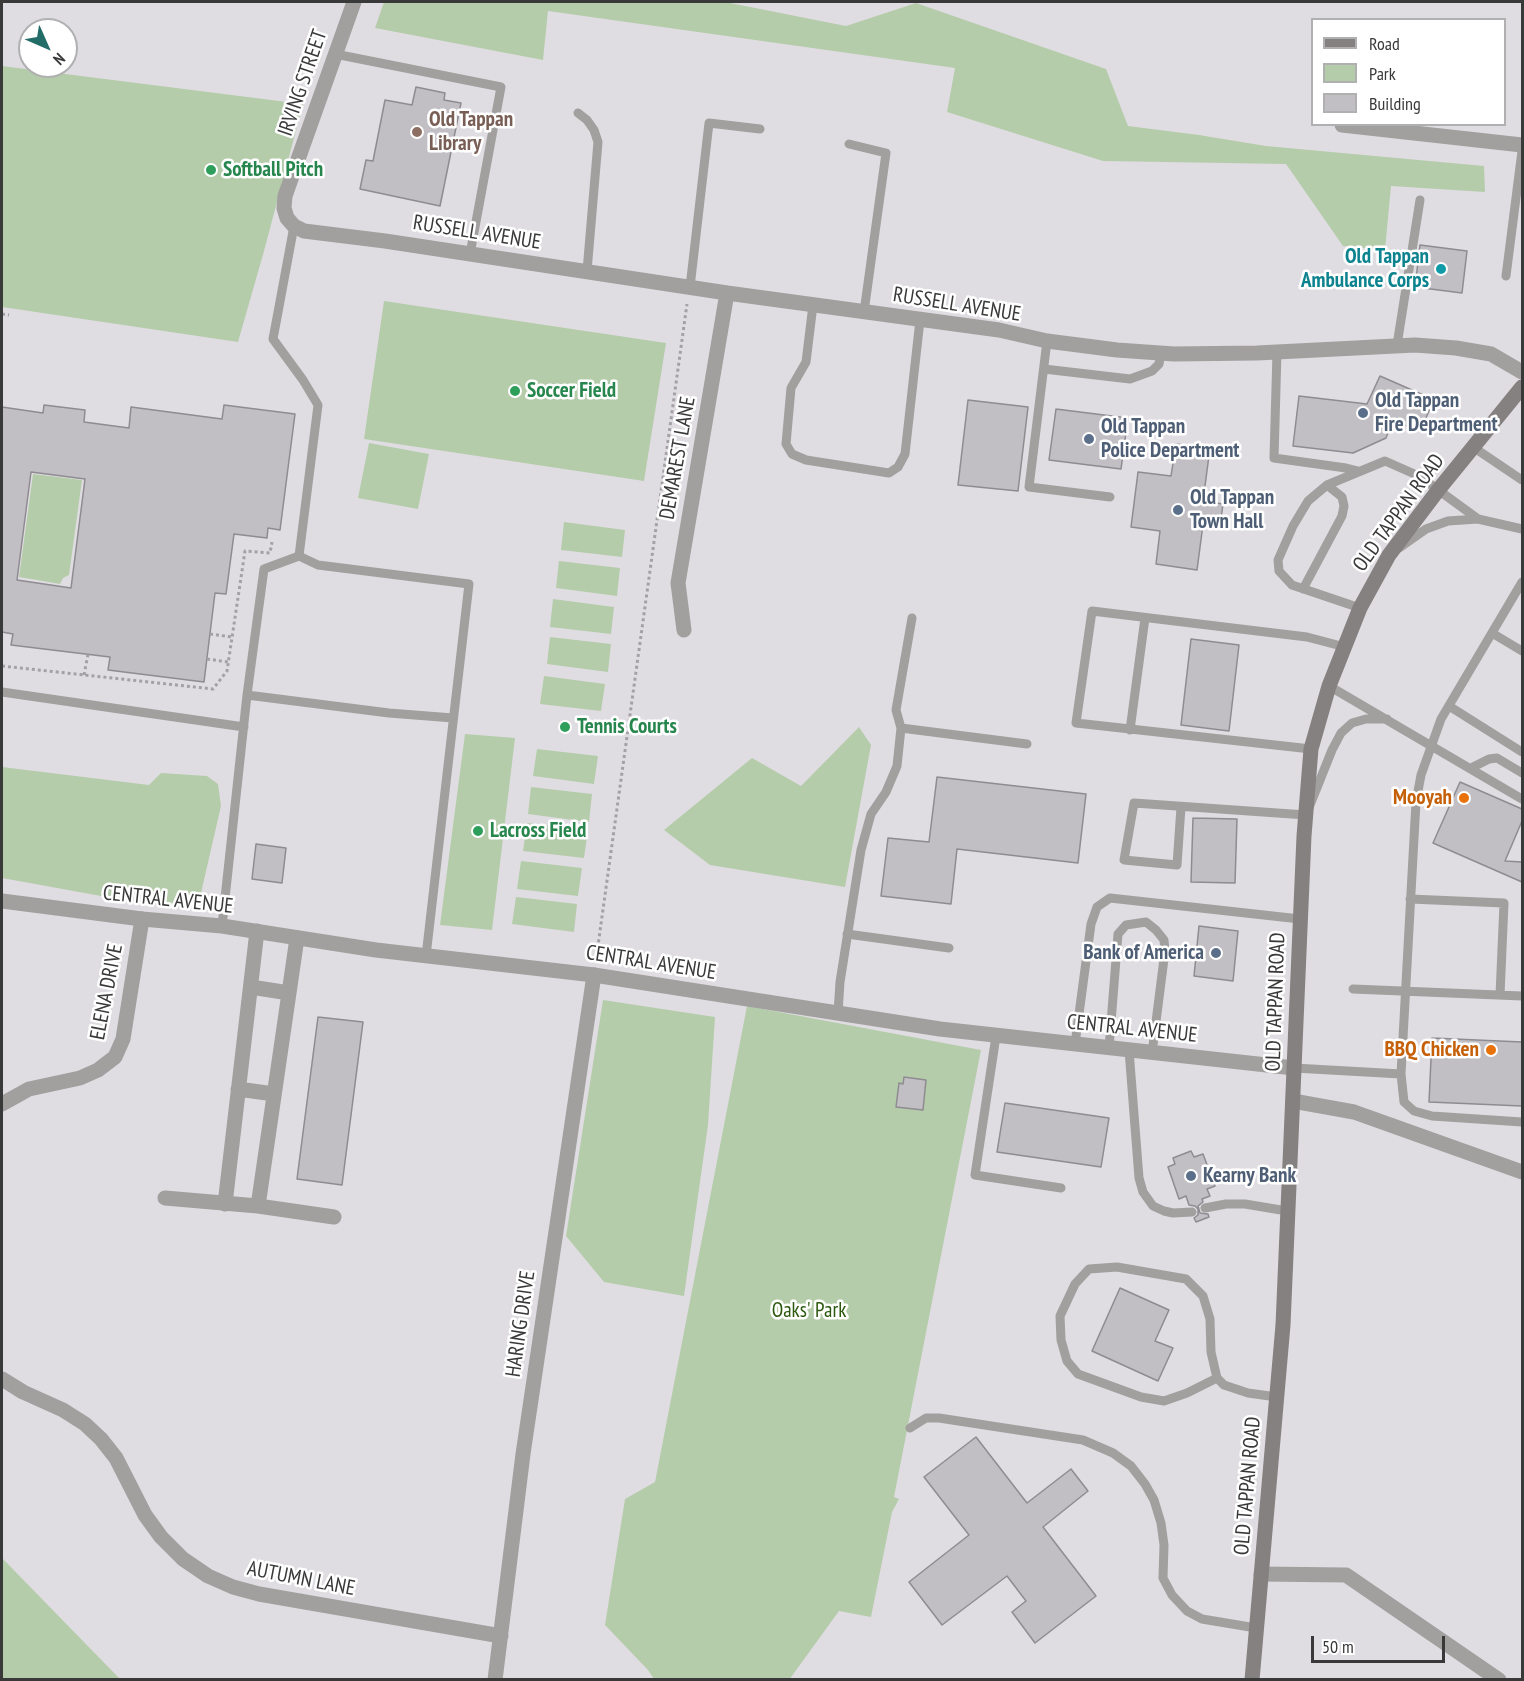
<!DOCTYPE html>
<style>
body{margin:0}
#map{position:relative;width:1524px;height:1681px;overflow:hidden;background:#e0dde2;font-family:"PT Sans Narrow",sans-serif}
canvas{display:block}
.frame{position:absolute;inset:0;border:3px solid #39393a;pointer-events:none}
.legend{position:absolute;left:1311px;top:18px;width:195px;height:108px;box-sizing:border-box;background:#fff;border:2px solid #b0b0b0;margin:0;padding:8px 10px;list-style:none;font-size:18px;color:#39393a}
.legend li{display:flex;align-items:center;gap:12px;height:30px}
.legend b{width:30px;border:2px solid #b0b0b0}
.north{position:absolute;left:18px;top:18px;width:60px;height:60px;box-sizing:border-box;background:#fff;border:2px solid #b0b0b0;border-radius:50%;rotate:135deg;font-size:16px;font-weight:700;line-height:24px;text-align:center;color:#39393a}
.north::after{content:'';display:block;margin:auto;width:21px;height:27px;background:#236d69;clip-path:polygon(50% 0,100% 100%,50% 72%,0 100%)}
.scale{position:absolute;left:1311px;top:1636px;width:134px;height:27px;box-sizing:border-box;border:3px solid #39393a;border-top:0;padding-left:8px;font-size:18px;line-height:21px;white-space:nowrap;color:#39393a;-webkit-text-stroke:4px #fff;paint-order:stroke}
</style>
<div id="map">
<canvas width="1524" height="1681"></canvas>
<div class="frame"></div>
<ul class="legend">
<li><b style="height:8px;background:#858180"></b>Road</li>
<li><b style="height:16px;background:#b5ccab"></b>Park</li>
<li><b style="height:16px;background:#c1bfc4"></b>Building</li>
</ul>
<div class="north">N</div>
<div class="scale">50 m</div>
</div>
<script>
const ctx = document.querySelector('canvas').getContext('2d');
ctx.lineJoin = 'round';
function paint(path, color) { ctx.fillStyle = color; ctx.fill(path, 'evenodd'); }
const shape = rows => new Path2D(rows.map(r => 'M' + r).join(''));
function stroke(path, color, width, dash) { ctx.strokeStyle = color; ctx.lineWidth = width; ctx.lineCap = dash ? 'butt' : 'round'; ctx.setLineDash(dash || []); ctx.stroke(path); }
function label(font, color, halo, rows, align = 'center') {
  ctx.font = font + ' "PT Sans Narrow",sans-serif'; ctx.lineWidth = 5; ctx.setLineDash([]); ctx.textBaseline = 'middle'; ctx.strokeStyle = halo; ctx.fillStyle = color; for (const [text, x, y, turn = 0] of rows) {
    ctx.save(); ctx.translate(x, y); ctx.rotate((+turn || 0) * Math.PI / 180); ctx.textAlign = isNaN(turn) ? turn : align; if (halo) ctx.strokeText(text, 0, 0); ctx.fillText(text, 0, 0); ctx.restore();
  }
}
paint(shape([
 [384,2,725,2,846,26,916,3,1106,69,1128,126,1199,135,1266,146,1484,166,1485,192,1391,186,1385,250,1343,246,1286,164,1103,161,947,112,955,68,548,11,543,60,375,28],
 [2,66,303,104,264,251,238,342,2,307],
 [384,301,666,343,644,481,364,439],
 [369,443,429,454,418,509,358,498],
 [33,474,82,480,69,575,63,578,60,584,19,577],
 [564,522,625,530,622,557,561,550],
 [559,561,620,568,617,596,556,588],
 [553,599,614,607,611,634,550,627],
 [550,637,611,644,608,672,547,664],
 [544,676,605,684,601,711,540,704],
 [859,727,871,745,845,887,710,865,664,830,752,758,801,786],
 [465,734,515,738,492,930,440,925],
 [537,749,598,756,594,784,533,776],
 [2,767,149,785,161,773,207,776,218,784,221,806,201,893,195,901,186,907,123,900,2,878],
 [531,787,592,794,589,822,528,814],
 [527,823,588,830,584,858,523,851],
 [521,861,582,868,578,896,517,889],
 [516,897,577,904,574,932,512,924],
 [603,1000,715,1017,708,1125,684,1296,604,1282,566,1236],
 [747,1006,981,1050,894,1497,899,1499,892,1512,871,1617,839,1611,789,1680,654,1679,648,1670,605,1625,625,1499,655,1482],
 [2,1558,120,1679,2,1679]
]), '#b5ccab');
const building = shape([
 [416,87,445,93,444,100,461,103,440,206,360,189,366,160,373,161,385,100,412,105,416,87],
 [1420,245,1467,251,1462,293,1415,287,1420,245],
 [1380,376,1428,397,1425,402,1432,405,1422,426,1417,424,1414,429,1393,420,1386,438,1353,453,1293,446,1299,396,1367,404,1380,376],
 [968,400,1028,407,1018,491,958,485,968,400],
 [44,405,85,410,84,422,129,428,131,407,222,419,224,405,295,414,280,530,268,528,267,538,234,534,226,594,215,593,204,682,108,670,110,657,11,645,13,634,2,632,2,407,43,413,44,405],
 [31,472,85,479,71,588,17,580,31,472],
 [1056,409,1128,418,1121,469,1049,460,1056,409],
 [1176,444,1210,448,1203,501,1223,504,1221,519,1204,517,1197,570,1156,564,1160,531,1131,527,1138,472,1171,476,1176,444],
 [1191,639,1239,645,1229,731,1181,725,1191,639],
 [937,777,1086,794,1078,863,957,849,951,904,881,896,888,838,929,842,937,777],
 [1460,782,1522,809,1522,821,1505,861,1522,862,1522,882,1433,843,1460,782],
 [1193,818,1237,819,1235,883,1191,882,1193,818],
 [256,844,286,848,282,883,252,879,256,844],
 [1199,926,1238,931,1233,981,1194,976,1199,926],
 [318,1017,363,1022,342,1185,297,1179,318,1017],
 [1432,1038,1522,1042,1522,1106,1429,1102,1432,1038],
 [904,1077,926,1080,923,1110,896,1107,899,1083,903,1084,904,1077],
 [1005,1103,1109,1118,1101,1167,997,1152,1005,1103],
 [1191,1151,1194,1157,1203,1154,1215,1186,1207,1189,1210,1196,1202,1199,1203,1202,1198,1206,1200,1213,1208,1214,1209,1217,1196,1222,1194,1218,1198,1215,1198,1209,1195,1206,1189,1205,1186,1196,1179,1199,1168,1167,1175,1164,1173,1158,1191,1151],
 [1120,1288,1169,1310,1155,1341,1173,1348,1158,1381,1092,1351,1120,1288],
 [976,1437,1027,1503,1071,1469,1088,1491,1043,1527,1096,1596,1035,1643,1012,1612,1026,1601,1007,1576,942,1625,909,1582,969,1535,924,1477,976,1437]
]);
paint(building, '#c1bfc4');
stroke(building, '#8e8c90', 1.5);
stroke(shape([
 [2,314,9,315],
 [210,634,232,637],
 [207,659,228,662],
 [2,666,213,689,227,671,245,551,270,553,272,542],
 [84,675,88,654],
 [596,960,687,304]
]), '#a3a1a5', 3, [3, 3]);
stroke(shape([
 [335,54,501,87,470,254],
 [578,113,587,120,594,130,598,142,587,271],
 [849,144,886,153,864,312],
 [294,226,273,339,303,380,318,405,299,556],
 [1506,276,1522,151],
 [690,287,709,123,760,129],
 [813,305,806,362,791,388,786,444,792,454,806,460,889,473,898,467,905,454,920,320],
 [1047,341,1029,487,1110,497],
 [1397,345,1420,200],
 [1277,352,1274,458,1346,468,1358,471],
 [1044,369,1130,379,1152,371,1159,364,1161,353],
 [1473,447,1522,480],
 [1399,548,1426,529,1448,521,1478,519,1522,529],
 [1303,589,1342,516,1344,506,1342,497,1327,485],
 [1360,608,1292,585,1279,571,1278,560,1293,526,1308,501,1327,485,1385,461,1419,476,1478,519],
 [1492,633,1522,651],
 [1329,686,1522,799],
 [2,692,244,727],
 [247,695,389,713,453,718],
 [1449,706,1522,752],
 [901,728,896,710,912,618],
 [1130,730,1145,618],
 [1311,749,1076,723,1092,611,1307,637,1345,647],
 [1471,768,1489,759,1497,758,1522,773],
 [1181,807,1177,865,1124,860,1134,803,1306,815,1332,750,1341,733,1352,723,1366,719,1387,719],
 [1410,899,1504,903,1500,995],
 [222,926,247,695,264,569,299,556,318,565,469,584,426,956],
 [847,934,949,948],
 [1353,989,1522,996],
 [838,1013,840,982,861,850,871,814,886,792,897,766,901,728,1027,744],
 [996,1036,975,1175,1061,1188],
 [1075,1044,1091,924,1097,907,1110,898,1300,919],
 [1109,1048,1118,934,1126,925,1146,922,1156,930,1164,940,1165,951,1152,1053],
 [1129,1050,1139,1178,1143,1192,1153,1206,1164,1211,1173,1213,1192,1212],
 [1294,1068,1401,1074,1416,802,1421,775,1441,719,1522,582],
 [1401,1074,1404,1102,1414,1111,1432,1116,1522,1122],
 [1205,1208,1226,1204,1245,1204,1287,1211],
 [1217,1378,1187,1393,1164,1401,1141,1397,1078,1374,1067,1361,1061,1340,1060,1316,1075,1284,1089,1269,1117,1267,1186,1279,1203,1296,1210,1319,1211,1352,1217,1378,1224,1385,1248,1393,1277,1397],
 [910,1428,926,1418,939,1418,1083,1440,1113,1453,1131,1466,1145,1484,1154,1500,1161,1523,1164,1545,1163,1578,1172,1595,1187,1611,1202,1619,1256,1628]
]), '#a29f9f', 9);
stroke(shape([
 [354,2,285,196,284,208,287,218,294,226,304,231,385,241,727,293,999,330,1047,341,1117,350,1174,354,1257,353,1415,345,1456,348,1491,354,1522,372],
 [1342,125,1522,145],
 [684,630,678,583,727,293],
 [251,987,289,993],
 [238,1089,274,1094],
 [1293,1101,1354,1112,1522,1172],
 [2,1104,29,1089,80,1078,98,1070,115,1057,123,1039,142,919],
 [165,1198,258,1206,334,1217],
 [225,1204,257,931],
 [258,1206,297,938],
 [2,1379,23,1392,63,1410,85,1424,101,1439,116,1458,145,1515,161,1537,183,1559,208,1576,233,1587,259,1594,501,1636],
 [1261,1574,1346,1575,1499,1680],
 [495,1680,523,1454,594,975]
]), '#a29f9f', 15);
stroke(shape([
 [2,901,142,919,222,926,376,950,594,975,940,1029,1294,1068]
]), '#a29f9f', 15);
stroke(shape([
 [1252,1680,1283,1325,1304,836,1311,749,1329,686,1360,608,1389,555,1439,489,1522,387]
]), '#858180', 15);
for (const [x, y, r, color] of [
 [417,132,6,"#8d6e63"],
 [211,170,6,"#2e9e5b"],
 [1441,269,6,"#0f9aa8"],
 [515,391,6,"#2e9e5b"],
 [1363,413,6,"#5c6f8a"],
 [1089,439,6,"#5c6f8a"],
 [1178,510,6,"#5c6f8a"],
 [565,727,6,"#2e9e5b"],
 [1464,798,6,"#e8710a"],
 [478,831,6,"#2e9e5b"],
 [1216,953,6,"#5c6f8a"],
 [1491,1050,6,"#e8710a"],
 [1191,1176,6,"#5c6f8a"]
]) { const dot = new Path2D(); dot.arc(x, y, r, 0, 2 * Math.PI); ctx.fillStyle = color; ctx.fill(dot); stroke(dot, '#fff', 2); }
label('21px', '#39393a', '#fff', [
 ["IRVING STREET",303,83,-71],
 ["RUSSELL AVENUE",477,233,9],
 ["RUSSELL AVENUE",957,305,9],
 ["DEMAREST LANE",678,458,-80],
 ["OLD TAPPAN ROAD",1399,513,-54],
 ["CENTRAL AVENUE",168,900,6],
 ["CENTRAL AVENUE",651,963,9],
 ["ELENA DRIVE",107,992,-79],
 ["OLD TAPPAN ROAD",1276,1002,-88],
 ["CENTRAL AVENUE",1132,1029,6],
 ["HARING DRIVE",521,1324,-82],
 ["OLD TAPPAN ROAD",1248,1486,-85],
 ["AUTUMN LANE",301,1579,11]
]);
label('bold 21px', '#785e54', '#fff', [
 ["Old Tappan",429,120],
 ["Library",429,144]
], 'left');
label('bold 21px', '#27864d', '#fff', [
 ["Softball Pitch",223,170],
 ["Soccer Field",527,391],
 ["Tennis Courts",577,727],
 ["Lacross Field",490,831]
], 'left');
label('bold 21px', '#0d838f', '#fff', [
 ["Old Tappan",1429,257],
 ["Ambulance Corps",1429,281]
], 'right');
label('bold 21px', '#4e5e75', '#fff', [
 ["Old Tappan",1375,401],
 ["Fire Department",1375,425],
 ["Old Tappan",1101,427],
 ["Police Department",1101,451],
 ["Old Tappan",1190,498],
 ["Town Hall",1190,522],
 ["Bank of America",1204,953,"right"],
 ["Kearny Bank",1203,1176]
], 'left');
label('bold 21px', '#c56008', '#fff', [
 ["Mooyah",1452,798],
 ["BBQ Chicken",1479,1050]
], 'right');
label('21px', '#2c590e', '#fff', [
 ["Oaks' Park",809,1311]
]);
</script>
